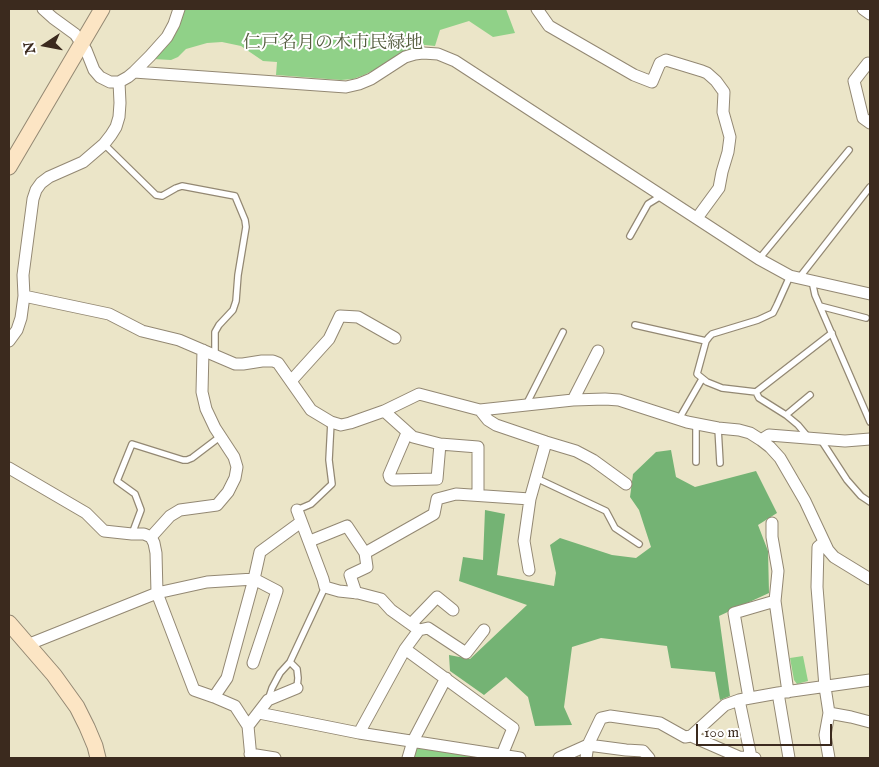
<!DOCTYPE html>
<meta charset="utf-8">
<style>
body{margin:0}
#map{position:relative;width:879px;height:767px;overflow:hidden;background:#ebe5c8;font-family:"IM FELL English",serif}
canvas{display:block}
.frame{position:absolute;inset:0;border:10px solid #3b2a1e;pointer-events:none}
.north{position:absolute;left:20px;top:20px;width:50px;height:50px;-webkit-text-stroke:4px #fff;paint-order:stroke;rotate:259deg;font-size:14px;font-weight:700;line-height:20px;text-align:center;color:#3b2a1e}
.north::after{content:'';display:block;margin:auto;width:18px;height:22px;background:#3b2a1e;clip-path:polygon(50% 0,100% 100%,50% 72%,0 100%)}
.scale{position:absolute;left:696px;top:724px;width:136px;height:22px;box-sizing:border-box;border:2px solid #3b2a1e;border-top:0;padding-left:6px;font-size:15px;line-height:18px;white-space:nowrap;color:#3b2a1e;-webkit-text-stroke:4px #fff;paint-order:stroke}
</style>
<div id="map">
<canvas width="879" height="767"></canvas>
<div class="frame"></div>
<div class="north">N</div>
<div class="scale">100 m</div>
</div>
<script>
const ctx = document.querySelector('canvas').getContext('2d');
ctx.lineJoin = 'round';
function paint(path, color) { ctx.fillStyle = color; ctx.fill(path, 'evenodd'); }
const shape = rows => new Path2D(rows.map(r => 'M' + r).join(''));
function stroke(path, color, width, dash) { ctx.strokeStyle = color; ctx.lineWidth = width; ctx.lineCap = dash ? 'butt' : 'round'; ctx.setLineDash(dash || []); ctx.stroke(path); }
function label(font, color, halo, rows, align = 'center') {
  ctx.font = font + ' "IM FELL English","Noto Serif JP",serif'; ctx.lineWidth = 4; ctx.setLineDash([]); ctx.textBaseline = 'middle'; ctx.strokeStyle = halo; ctx.fillStyle = color; for (const [text, x, y, turn = 0] of rows) {
    ctx.save(); ctx.translate(x, y); ctx.rotate((+turn || 0) * Math.PI / 180); ctx.textAlign = isNaN(turn) ? turn : align; if (halo) ctx.strokeText(text, 0, 0); ctx.fillText(text, 0, 0); ctx.restore();
  }
}
paint(shape([
 [183,9,506,9,515,33,493,37,469,21,440,30,435,46,425,45,403,52,376,69,364,75,353,79,341,80,276,75,277,62,263,61,241,46,222,42,207,43,186,49,178,57,171,60,153,59,173,35,180,24],
 [803,656,808,681,797,684,794,680,790,658],
 [418,745,480,757,479,758,414,758]
]), '#90d188');
paint(shape([
 [671,450,676,477,695,487,756,471,777,513,758,525,768,551,769,593,719,616,730,696,720,700,715,672,671,668,667,646,601,638,572,647,564,707,572,725,535,726,528,697,506,677,484,695,450,671,449,655,470,659,527,605,459,581,463,557,483,560,485,510,505,514,497,575,554,586,556,573,550,545,560,538,612,555,636,558,651,547,639,510,630,497,633,474,656,452]
]), '#74b374');
const lane = shape([
 [104,144,156,195,162,196,176,188,182,186,235,196,245,220,246,227,238,275,236,301,233,310,219,325,215,332,215,356],
 [630,236,648,204,661,196],
 [759,259,849,150],
 [790,276,777,305,773,313,758,320,712,334,709,337,706,341,697,374,707,382,722,388,756,392,832,333],
 [799,278,870,187],
 [812,281,815,295,870,422],
 [820,306,866,318],
 [635,325,706,341],
 [756,392,759,398,786,415,798,425,808,437],
 [526,405,563,332],
 [786,415,810,395],
 [679,419,702,379],
 [718,428,720,463],
 [821,440,847,480,861,496,870,502],
 [696,462,696,424],
 [536,478,606,511,615,528,639,544],
 [297,510,311,504,332,484,329,460,331,422],
 [132,534,141,510,135,494,117,481,132,444,183,460,187,460,192,458,221,436],
 [290,662,297,669,298,678,297,688],
 [268,700,272,688,280,673,290,662,325,587]
]);
const street = shape([
 [43,9,53,18,75,34,86,50,94,70,100,77,110,82,119,82,128,77,134,72,150,56,167,37,174,24,179,9],
 [537,9,549,26,634,75,652,82,660,63,666,60,702,71,707,73,716,81,724,92,723,112,730,137,728,152,722,172,719,188,697,218],
 [863,9,870,14],
 [870,65,868,63,854,81,863,118,870,123],
 [134,72,346,87,359,84,371,79,405,57,415,54,423,53,438,54,455,61,759,259,790,276,870,294],
 [24,296,109,314,142,331,179,340,235,364,243,364,262,361,273,361,278,363,311,410,331,422,341,425,350,423,384,411,419,394,480,410,573,400,605,399,619,400,687,422,718,428,739,430,750,433,761,440,770,447,780,458,805,501,828,550,834,557,870,579],
 [9,341,17,330,21,318,24,296,23,275,33,199,36,190,41,183,49,177,83,162,104,144,111,135,116,127,119,117,120,103,119,82],
 [291,381,329,339,340,316,358,317,395,338],
 [573,400,598,351],
 [480,410,488,420,496,425,546,442,576,451,593,460,626,484],
 [384,411,413,437,440,444,478,447,478,495],
 [407,433,389,475,390,478,393,480,437,479,440,444],
 [761,440,769,435,845,441,870,439],
 [9,468,86,513,104,531,132,534,144,534,151,537,154,543,156,553,157,593,194,690,214,697,235,706,248,726],
 [297,510,323,579,325,587,339,591,358,593,381,599,391,610,419,630],
 [772,523,772,537,778,571,775,601,788,692],
 [151,537,170,516,180,510,217,505,228,492,235,478,237,467,234,457,215,428,206,409,202,392,203,350],
 [310,541,347,526,365,553,367,567,350,575,356,593],
 [824,542,818,547,817,587,825,687,829,713,825,735,829,758],
 [365,553,434,514,437,499,456,494,530,499],
 [529,570,524,541,530,499,546,442],
 [411,624,437,597,453,610],
 [27,645,157,593,207,582,254,579,277,591,253,663],
 [405,649,513,728,502,755],
 [778,693,789,758],
 [214,697,227,678,254,579,260,552,301,522],
 [749,698,734,613,775,601],
 [739,700,751,757],
 [259,713,359,733,520,758],
 [829,713,851,717,870,722],
 [359,733,405,649,419,630,428,628,466,653,484,630],
 [691,736,739,757,755,758],
 [250,754,275,758],
 [251,758,248,726,268,700,297,688],
 [408,758,413,741,446,678],
 [559,758,588,745,626,750,643,751,649,758],
 [586,758,588,745,601,718,610,716,660,723,685,737,691,736,725,705,739,700,778,693,870,680]
]);
const secondary = shape([
 [9,167,102,9],
 [9,623,54,675,77,707,87,727,95,746,98,758]
]);
stroke(lane, '#938873', 8);
stroke(street, '#938873', 13);
stroke(secondary, '#938873', 17);
stroke(lane, '#fff', 5.5);
stroke(street, '#fff', 11);
stroke(secondary, '#fce5c4', 15);
label('18px', '#545c3e', '#fff', [
 ["仁戸名月の木市民緑地",333,44]
]);
</script>
